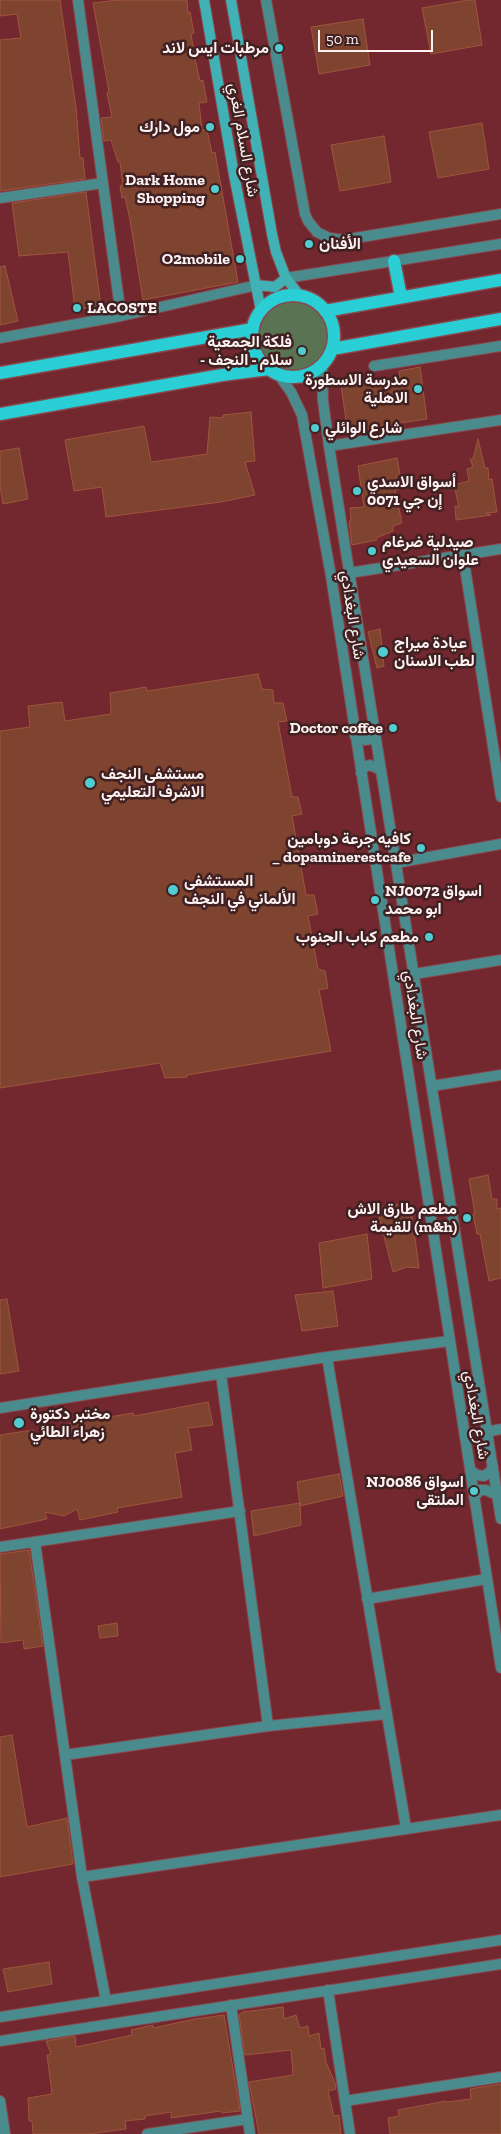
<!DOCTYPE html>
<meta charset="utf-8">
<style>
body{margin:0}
#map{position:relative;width:501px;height:2134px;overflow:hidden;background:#72282e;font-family:"Zilla Slab",serif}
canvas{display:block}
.scale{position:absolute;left:318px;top:30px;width:115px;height:22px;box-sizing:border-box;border:2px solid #fcf2f2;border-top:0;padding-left:6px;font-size:15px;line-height:18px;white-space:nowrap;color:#fcf2f2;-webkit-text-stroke:4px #412021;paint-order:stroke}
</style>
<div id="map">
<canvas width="501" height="2134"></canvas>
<div class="scale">50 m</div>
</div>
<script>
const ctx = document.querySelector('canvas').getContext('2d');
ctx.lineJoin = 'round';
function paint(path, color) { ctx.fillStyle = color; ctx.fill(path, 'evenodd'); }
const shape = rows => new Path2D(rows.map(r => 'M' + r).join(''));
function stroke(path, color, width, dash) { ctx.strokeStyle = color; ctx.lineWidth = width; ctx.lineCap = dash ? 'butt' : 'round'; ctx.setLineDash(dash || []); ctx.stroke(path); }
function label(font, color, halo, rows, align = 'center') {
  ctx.font = font + ' "Zilla Slab",Vazirmatn,serif'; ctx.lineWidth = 5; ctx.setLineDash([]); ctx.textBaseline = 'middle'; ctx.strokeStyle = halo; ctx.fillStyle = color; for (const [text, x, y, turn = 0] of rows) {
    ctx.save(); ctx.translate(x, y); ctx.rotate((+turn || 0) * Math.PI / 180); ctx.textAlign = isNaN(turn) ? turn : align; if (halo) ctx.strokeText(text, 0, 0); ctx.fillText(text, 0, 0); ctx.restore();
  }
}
paint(shape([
 [286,298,309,299,325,319,328,331,328,344,323,355,315,364,304,370,291,372,279,370,258,356,254,336,254,326,266,307,276,301]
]), '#5a7353');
const building = shape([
 [0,0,60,0,76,107,80,158,83,158,85,179,0,191,0,40,21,38,17,14,0,16,0,0],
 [118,0,187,0,188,13,190,12,194,33,191,34,195,59,200,81,203,80,207,102,199,103,202,130,207,130,212,153,215,152,238,282,143,300,130,220,125,197,122,198,120,186,123,185,120,162,118,162,111,140,104,141,101,118,112,117,107,93,109,92,93,3,118,0],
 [468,0,475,0,482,45,431,54,422,8,468,0],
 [363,19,370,65,319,74,311,27,363,19],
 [482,123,489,169,438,178,429,132,482,123],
 [384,136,391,182,340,191,331,145,384,136],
 [86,192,101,307,75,309,68,252,19,256,12,203,86,192],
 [5,266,18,321,0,325,0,267,5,266],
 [420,367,427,419,379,426,379,428,348,433,341,386,400,378,399,371,420,367],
 [251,412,255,461,245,462,255,495,221,502,106,517,102,487,74,491,65,440,144,426,151,462,207,454,210,417,223,418,223,415,251,412],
 [478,439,485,468,488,468,489,480,492,479,497,512,486,513,491,515,456,520,455,506,459,507,454,485,469,481,467,469,473,467,470,459,473,459,478,439],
 [19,448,28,499,3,504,0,486,0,451,19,448],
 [397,458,400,475,396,476,399,489,395,490,402,523,393,526,393,531,376,538,377,540,352,545,349,521,351,521,350,508,364,507,358,466,397,458],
 [380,629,384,666,377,668,368,632,380,629],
 [258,674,262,689,273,690,274,703,283,703,287,721,278,722,292,797,298,797,302,814,292,816,306,895,314,895,318,914,308,916,318,969,325,971,328,988,319,990,331,1051,187,1075,187,1077,165,1078,160,1063,0,1088,0,731,30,727,28,706,62,702,65,721,111,714,110,693,146,687,147,691,258,674],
 [488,1175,492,1199,497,1199,497,1209,501,1208,501,1278,489,1281,480,1234,477,1234,473,1214,475,1214,469,1179,488,1175],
 [410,1202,419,1268,407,1267,393,1272,377,1208,410,1202],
 [367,1234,372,1279,323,1288,319,1243,367,1234],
 [333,1291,338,1326,302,1331,295,1295,333,1291],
 [7,1299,19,1371,0,1374,0,1300,7,1299],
 [208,1402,213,1425,188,1428,192,1450,175,1453,182,1497,117,1508,118,1512,80,1520,77,1509,64,1516,45,1512,47,1519,0,1529,0,1435,33,1430,34,1435,61,1429,61,1425,133,1413,134,1416,208,1402],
 [339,1474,343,1496,300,1506,297,1482,339,1474],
 [300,1503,301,1525,254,1536,251,1511,300,1503],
 [29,1550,43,1646,24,1649,23,1640,1,1643,0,1554,29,1550],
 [117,1623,118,1636,100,1638,98,1626,117,1623],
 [12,1735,27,1827,67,1818,73,1864,0,1877,0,1737,12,1735],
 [49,1962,52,1984,8,1992,3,1969,49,1962],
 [283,2007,284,2019,296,2015,300,2028,308,2026,309,2036,319,2033,321,2049,324,2048,326,2062,335,2083,336,2089,328,2091,334,2116,339,2115,341,2134,259,2134,249,2082,293,2075,291,2050,245,2055,239,2015,243,2012,283,2007],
 [224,2015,240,2111,222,2113,221,2111,171,2118,171,2112,145,2116,145,2119,125,2121,126,2129,89,2134,33,2134,32,2121,29,2121,28,2098,52,2094,47,2055,51,2054,46,2041,75,2036,76,2047,132,2035,131,2030,153,2025,153,2028,195,2019,224,2015],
 [501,2084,501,2134,390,2134,388,2118,399,2116,398,2110,446,2101,447,2102,471,2099,470,2089,501,2084]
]);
paint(building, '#7f4430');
stroke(building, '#9f553d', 1);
const minor = shape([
 [78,0,121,316],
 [266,0,305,214,308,221,317,232,329,238,343,240,501,214],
 [0,198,103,183],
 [286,278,501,244],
 [0,338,121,316,257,285],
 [374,366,501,346],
 [329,446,501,420],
 [463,555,501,797],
 [349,573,501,549],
 [396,863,501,844],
 [414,974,501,960],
 [432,1086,501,1075],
 [327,1357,406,1828],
 [221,1374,268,1726],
 [0,1408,327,1357,449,1341],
 [487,1432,501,1429],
 [35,1542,82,1877,106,2001],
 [0,1547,240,1511],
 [367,1599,487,1579],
 [65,1755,268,1726,387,1714],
 [82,1877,501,1815],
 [328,1990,350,2134],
 [231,2005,250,2134],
 [0,2017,501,1940],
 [0,2041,501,1964],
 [345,2101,501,2077],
 [147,2134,248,2119]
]);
const tertiary = shape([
 [322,366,323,401,329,446,501,1519],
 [278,374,291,392,302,415,331,576,501,1668],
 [355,736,365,740,371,739,375,733],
 [361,773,364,767,370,765,381,770],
 [470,1470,477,1475,484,1476,489,1473,493,1467],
 [474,1497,480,1490,486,1490,497,1495],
 [0,2101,5,2134]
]);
const secondary = shape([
 [204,0,234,175,261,311],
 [231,0,272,234,276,252,286,278,300,296],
 [257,285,275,287,286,278]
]);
const primary = shape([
 [394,261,401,297],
 '252 336a41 41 0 1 1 82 0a41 41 0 1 1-82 0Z',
 [325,311,501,280],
 [332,349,501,319],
 [0,373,253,329],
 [0,414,222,375,269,369]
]);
stroke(minor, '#88484d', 12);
stroke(tertiary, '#88484d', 12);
stroke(secondary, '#88484d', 12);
stroke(primary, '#88484d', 15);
stroke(minor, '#4a8b8e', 10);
stroke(tertiary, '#4a8b8e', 10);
stroke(secondary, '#40b2b6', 10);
stroke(primary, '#2acfd5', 12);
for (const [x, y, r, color] of [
 [279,48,5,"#51ccd1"],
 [210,127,5,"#51ccd1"],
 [215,189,5,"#51ccd1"],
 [309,244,5,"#51ccd1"],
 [240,259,5,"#51ccd1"],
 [77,308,5,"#51ccd1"],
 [302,351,5,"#51ccd1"],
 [418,389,5,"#51ccd1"],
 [315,428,5,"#51ccd1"],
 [357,491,5,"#51ccd1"],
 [372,551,5,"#51ccd1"],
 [383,652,6,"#51ccd1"],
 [393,728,5,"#51ccd1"],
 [90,783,6,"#51ccd1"],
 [421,848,5,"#51ccd1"],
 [173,890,6,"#51ccd1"],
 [375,900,5,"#51ccd1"],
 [429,937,5,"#51ccd1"],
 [467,1218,5,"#51ccd1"],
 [19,1423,6,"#51ccd1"],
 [474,1491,5,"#51ccd1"]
]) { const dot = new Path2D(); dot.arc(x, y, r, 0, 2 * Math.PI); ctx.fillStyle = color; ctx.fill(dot); stroke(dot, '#412021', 2); }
label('bold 16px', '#fcf2f2', '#412021', [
 ["مرطبات ايس لاند",269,48],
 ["مول دارك",200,127],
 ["Dark Home",205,180],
 ["Shopping",205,198],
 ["الأفنان",319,244,"left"],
 ["O2mobile",230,259],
 ["LACOSTE",87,308,"left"],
 ["فلكة الجمعية",292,342],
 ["- سلام - النجف",292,360],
 ["مدرسة الاسطورة",408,380],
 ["الاهلية",408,398],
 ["شارع الوائلي",325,428,"left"],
 ["أسواق الاسدي",367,482,"left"],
 ["إن جي 0071",367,500,"left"],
 ["صيدلية ضرغام",382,542,"left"],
 ["علوان السعيدي",382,560,"left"],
 ["عيادة ميراج",394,643,"left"],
 ["لطب الاسنان",394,661,"left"],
 ["Doctor coffee",383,728],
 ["مستشفى النجف",101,774,"left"],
 ["الاشرف التعليمي",101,792,"left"],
 ["كافيه جرعة دوبامين",411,839],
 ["_ dopaminerestcafe",411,857],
 ["المستشفى",184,881,"left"],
 ["الألماني في النجف",184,899,"left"],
 ["NJ0072 اسواق",385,891,"left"],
 ["ابو محمد",385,909,"left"],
 ["مطعم كباب الجنوب",419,937],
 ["مطعم طارق الاش",457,1209],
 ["للقيمة (m&h)",457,1227],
 ["مختبر دكتورة",30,1414,"left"],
 ["زهراء الطائي",30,1432,"left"],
 ["NJ0086 اسواق",464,1482],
 ["الملتقى",464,1500]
], 'right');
label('16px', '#fcf2f2', '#412021', [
 ["شارع السلام الغري",243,140,80],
 ["شارع البغدادي",352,615,81],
 ["شارع البغدادي",415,1015,81],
 ["شارع البغدادي",476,1415,80]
]);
</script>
